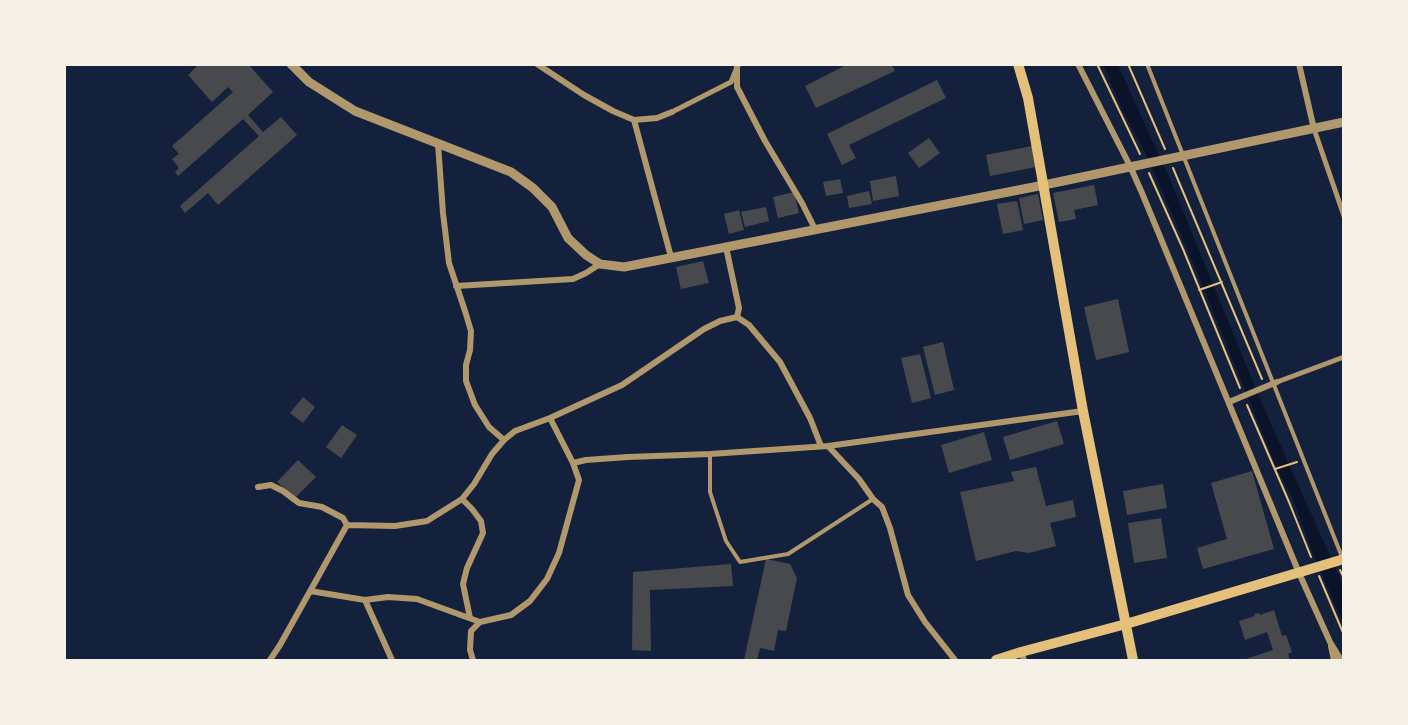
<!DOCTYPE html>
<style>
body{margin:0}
#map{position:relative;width:1408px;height:725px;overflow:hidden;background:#14213d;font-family:Mulish,sans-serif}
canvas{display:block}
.frame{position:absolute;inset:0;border:66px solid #f6f1e7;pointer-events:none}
</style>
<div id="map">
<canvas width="1408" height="725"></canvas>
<div class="frame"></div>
</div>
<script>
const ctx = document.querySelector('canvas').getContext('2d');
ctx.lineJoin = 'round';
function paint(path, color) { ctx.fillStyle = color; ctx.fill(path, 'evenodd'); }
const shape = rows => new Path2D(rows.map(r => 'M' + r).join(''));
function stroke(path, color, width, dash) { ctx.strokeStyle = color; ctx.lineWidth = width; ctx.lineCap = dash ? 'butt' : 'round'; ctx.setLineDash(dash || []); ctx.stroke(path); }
paint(shape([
 [1103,65,1118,65,1169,177,1263,406,1343,585,1343,623,1313,554,1293,499,1278,471,1197,272,1147,156,1122,109]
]), '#0b132b');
paint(shape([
 [199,64,248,64,273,92,248,115,263,132,281,117,297,135,218,205,208,193,185,213,180,206,259,136,243,119,178,176,175,172,179,168,172,159,179,154,172,146,233,92,228,87,212,102,188,75],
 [848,64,891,64,895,71,816,108,805,86],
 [937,80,946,98,849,145,856,158,842,165,827,134],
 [929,138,940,153,919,168,908,153],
 [1032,146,1036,167,990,176,986,155],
 [896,176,899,196,873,201,870,181],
 [840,179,843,193,826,196,823,182],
 [1094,185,1098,205,1074,210,1076,219,1059,222,1053,193],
 [869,191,872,204,849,208,847,196],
 [794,192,799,213,778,218,773,197],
 [1038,194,1043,220,1024,224,1019,198],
 [1017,201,1023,230,1003,234,997,204],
 [766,207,769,221,745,227,741,212],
 [739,210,744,230,729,234,724,214],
 [703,261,709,283,681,289,676,267],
 [1118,299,1129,352,1096,360,1084,307],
 [943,342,954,390,935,395,923,347],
 [920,354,931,398,912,403,901,358],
 [303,397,315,407,303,423,290,413],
 [1057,421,1064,444,1010,460,1003,437],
 [342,425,357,435,341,458,326,447],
 [984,432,992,460,949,473,941,445],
 [298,460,316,477,295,498,277,482],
 [1036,467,1046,506,1073,500,1076,517,1050,523,1056,546,1029,553,1016,551,976,561,960,492,1014,481,1011,472],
 [1252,471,1274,549,1203,569,1197,548,1227,539,1211,483],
 [1163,484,1167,508,1127,515,1123,491],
 [1161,518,1167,558,1134,563,1128,523],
 [766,559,790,564,797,578,786,631,778,630,774,651,760,648,757,660,744,660],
 [731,564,733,586,650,590,651,651,632,650,633,572],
 [1274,610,1282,636,1286,635,1292,652,1288,654,1290,660,1243,660,1273,650,1267,632,1245,640,1239,621,1255,616,1254,614,1259,613,1260,615]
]), '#48494c');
stroke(shape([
 [1097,64,1140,154],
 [1128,64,1165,149],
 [1173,168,1262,379],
 [1149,173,1183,249,1240,388],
 [1199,290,1222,282],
 [1247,405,1289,502,1311,557],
 [1275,469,1297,462],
 [1340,570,1344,578],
 [1319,576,1344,635]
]), '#e5c07b', 2);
stroke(shape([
 [1147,64,1342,557],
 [710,454,710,492,726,541,740,562,788,554,873,499]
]), '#b1986c', 4);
stroke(shape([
 [672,112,731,82,737,67],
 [1314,129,1344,216],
 [1277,382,1344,357]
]), '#b1986c', 5);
stroke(shape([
 [537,64,584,95,613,111,634,120,657,118,672,112],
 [739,64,737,66,737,87,765,141,802,203,815,229],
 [1078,64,1130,166,1142,193,1299,573,1330,642,1341,660],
 [1299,64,1314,129],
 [634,120,671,257],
 [438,144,443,213,449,263,465,311,471,331,470,350,466,365,466,381,475,405,489,427,504,440],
 [726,247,739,308,737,317],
 [456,286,573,279,586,273,600,264],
 [737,317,749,325,780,362,810,418,821,446],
 [1229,402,1277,382],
 [828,446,859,479,873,499,882,507,890,528,908,595,925,622,955,660],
 [573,463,586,460,628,457,710,454,828,446,1083,411],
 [258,487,271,485,283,491,299,503,322,507,343,518,347,525],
 [462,499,472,509,481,521,483,533,467,568,463,584,470,618],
 [310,591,365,600,388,597,417,599,480,622],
 [365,600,392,660],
 [1331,646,1334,660],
 [1021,652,1024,660],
 [270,660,280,645,347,525,395,526,427,521,462,499,474,484,492,454,504,440,515,431,550,418,622,385,704,329,720,321,737,317],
 [473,660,470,650,471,631,480,622,511,615,530,601,547,579,559,553,579,480,573,463,550,418]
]), '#b1986c', 6);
stroke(shape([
 [291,64,309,82,355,111,511,172,533,188,552,207,568,238,586,255,600,264,624,267,1044,185,1344,122]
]), '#b1986c', 9);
stroke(shape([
 [1018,64,1028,98,1083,411,1133,660],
 [996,660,1021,652,1126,624,1344,559]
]), '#e5c07b', 10);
</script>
